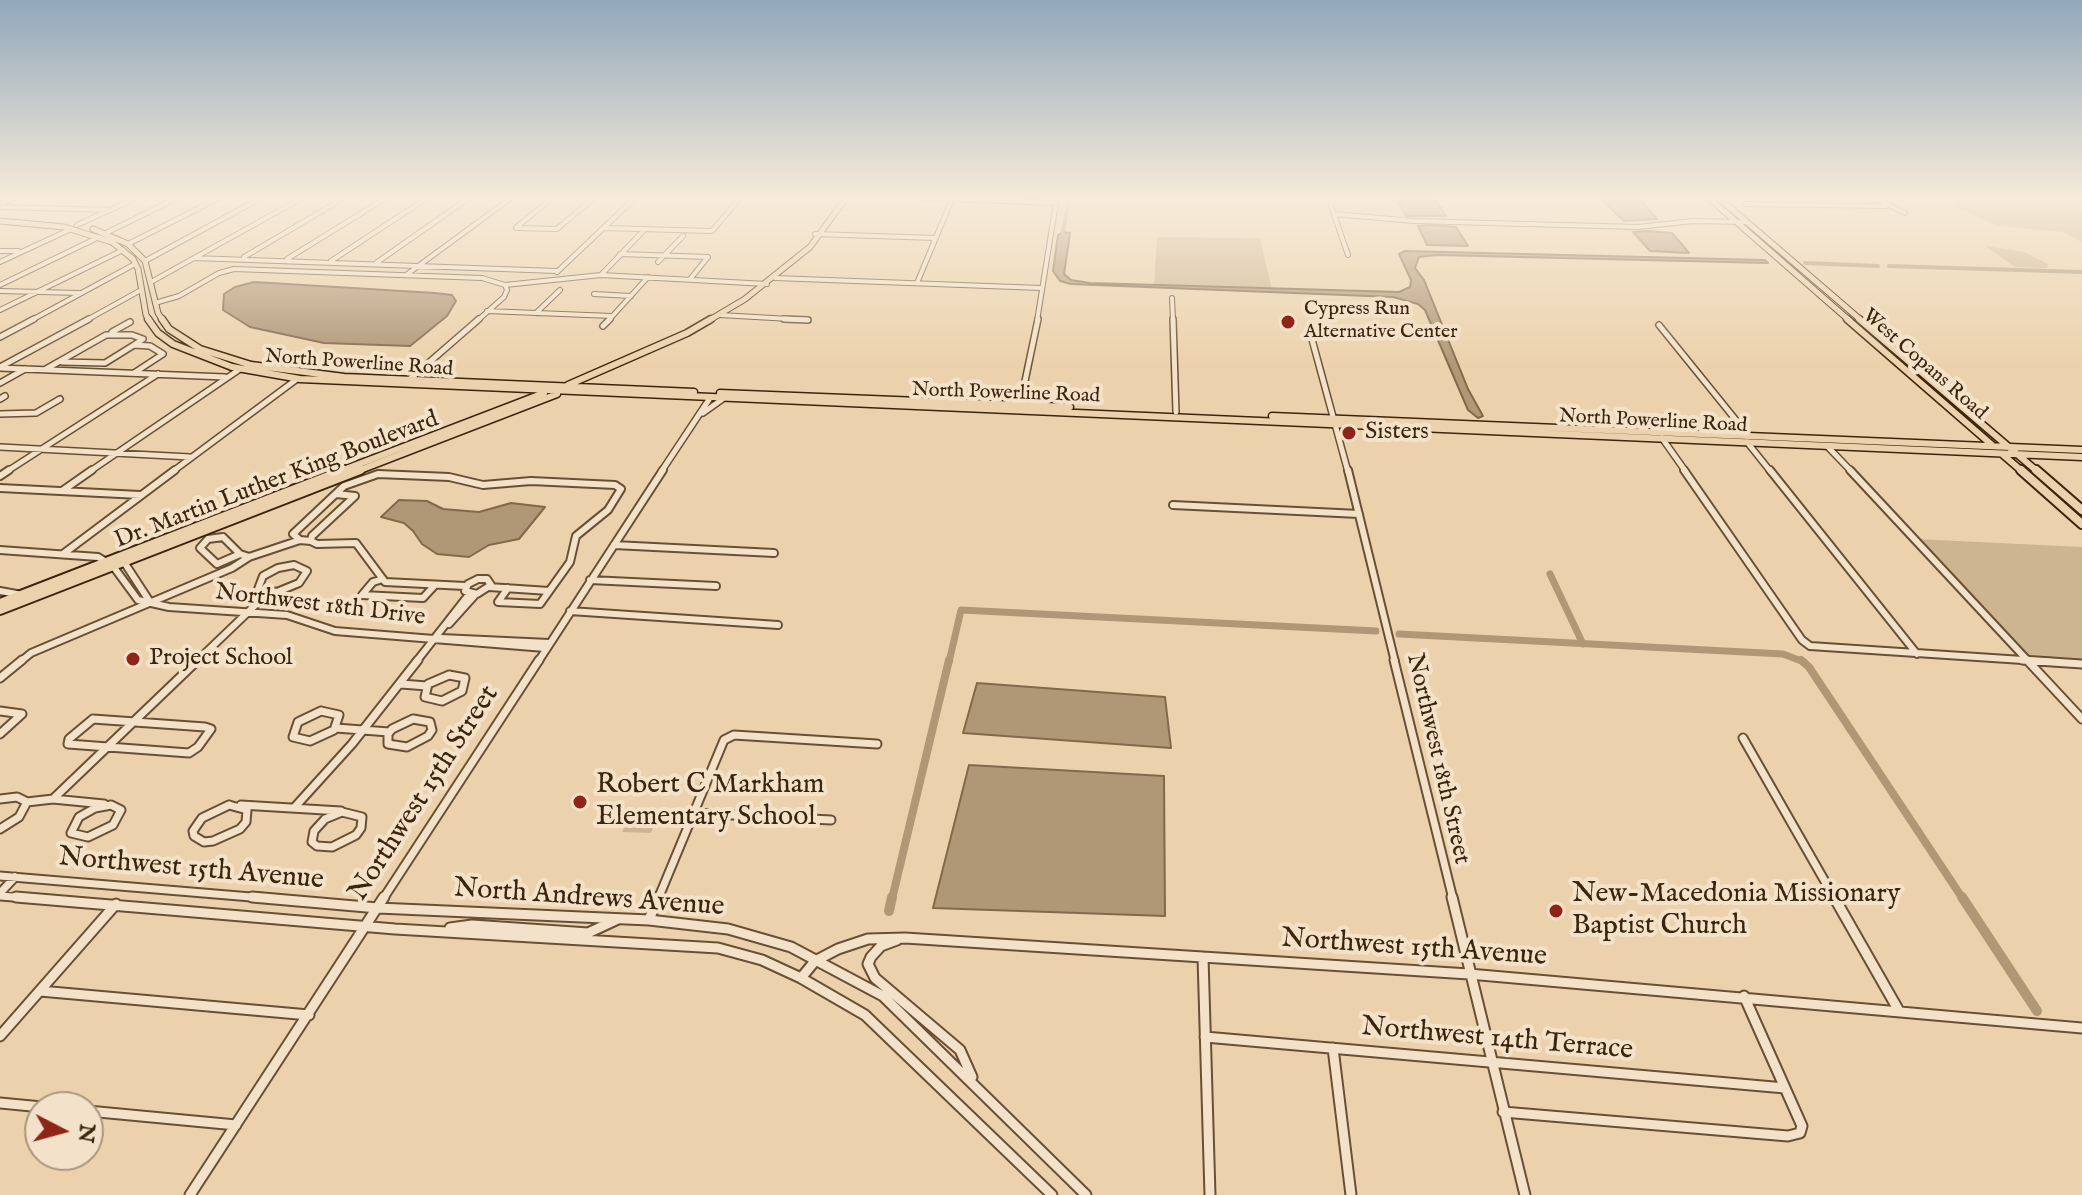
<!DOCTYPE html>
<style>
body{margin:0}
#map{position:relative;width:2082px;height:1195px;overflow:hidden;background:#ecd2ac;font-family:"IM FELL English",serif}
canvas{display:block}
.north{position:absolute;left:24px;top:1091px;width:80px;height:80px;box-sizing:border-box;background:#f3e2c9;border:2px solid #aa967e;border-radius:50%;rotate:96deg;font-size:22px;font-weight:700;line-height:32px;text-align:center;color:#3c250d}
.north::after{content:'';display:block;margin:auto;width:28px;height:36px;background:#8f2418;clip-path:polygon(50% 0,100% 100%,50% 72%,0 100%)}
</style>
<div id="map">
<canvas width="2082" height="1195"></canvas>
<div class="north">N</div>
</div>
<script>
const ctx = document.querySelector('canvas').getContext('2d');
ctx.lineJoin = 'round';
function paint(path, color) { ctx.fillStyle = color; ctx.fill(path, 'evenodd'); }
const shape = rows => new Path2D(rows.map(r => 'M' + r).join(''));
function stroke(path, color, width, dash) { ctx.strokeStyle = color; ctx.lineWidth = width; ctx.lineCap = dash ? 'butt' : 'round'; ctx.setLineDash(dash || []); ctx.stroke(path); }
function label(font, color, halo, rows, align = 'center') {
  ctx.font = font + ' "IM FELL English",serif'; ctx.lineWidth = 8; ctx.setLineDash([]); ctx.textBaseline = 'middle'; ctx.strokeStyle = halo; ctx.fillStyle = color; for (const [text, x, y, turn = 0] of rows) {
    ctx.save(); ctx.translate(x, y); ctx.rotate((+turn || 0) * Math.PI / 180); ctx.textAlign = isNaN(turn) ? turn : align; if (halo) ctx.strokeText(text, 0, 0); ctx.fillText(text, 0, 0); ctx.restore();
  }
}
paint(shape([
 [1953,198,2063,198,2082,205,2082,242,2063,232,1997,226,1957,207],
 [1157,237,1260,238,1272,290,1154,285],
 [1985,246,2024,252,2048,264,2047,268,2015,267],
 [1916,539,2082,547,2082,663,2027,660],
 [634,808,660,810,651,833,622,832]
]), '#ceb591');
const water = shape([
 [1396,198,1434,198,1446,216,1406,216,1396,198],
 [1600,198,1638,198,1657,219,1624,221,1600,198],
 [1430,225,1456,227,1468,246,1427,245,1418,226,1430,225],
 [1647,231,1672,233,1689,253,1650,251,1633,232,1647,231],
 [1063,232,1070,233,1064,274,1071,280,1090,283,1399,292,1410,287,1411,280,1399,254,1405,251,1765,260,1768,263,1437,255,1419,257,1415,268,1424,280,1468,389,1483,416,1478,418,1468,410,1425,310,1418,304,1393,297,1071,284,1060,281,1053,271,1058,235,1063,232],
 [254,282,435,293,452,295,456,301,447,316,410,346,324,343,250,327,223,310,224,294,235,287,254,282],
 [399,500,427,501,443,509,479,512,511,503,545,507,519,539,489,545,469,557,437,554,422,544,413,531,404,523,381,517,399,500],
 [977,683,1165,697,1171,748,963,733,977,683],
 [969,765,1164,776,1165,916,933,908,969,765]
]);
paint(water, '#b09776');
stroke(water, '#82694c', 2);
stroke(shape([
 [1063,232,1069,198],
 [1805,263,1878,266],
 [1889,266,2082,272]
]), '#b09776', 4);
stroke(shape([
 [1550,574,1583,644],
 [1399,634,1783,654,1804,662],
 [949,662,961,610,1376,631]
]), '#b09776', 7);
stroke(shape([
 [1801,660,1809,667,1963,899],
 [892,899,949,660]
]), '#b09776', 8);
stroke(shape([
 [1962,897,2037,1011],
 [889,911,892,897]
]), '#b09776', 10);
const minorFar4 = shape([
 [920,198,1056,203,1037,321],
 [1333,198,1331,206,1348,255],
 [1875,198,1905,213],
 [2073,198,2082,201],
 [1745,204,1886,206],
 [0,207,111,210],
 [1334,214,1414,221,1638,227,1693,221,1746,222],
 [77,225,136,198],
 [518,226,516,228,557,229,594,198],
 [518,226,552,198],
 [604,228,712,231,740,198],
 [106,233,177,198],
 [815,234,936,238],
 [128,244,219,198],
 [0,251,18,251],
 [620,254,708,257],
 [244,257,344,198],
 [194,258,557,271],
 [287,259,386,198],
 [145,261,261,198],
 [331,261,427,198],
 [0,262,71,229],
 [658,262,683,236],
 [376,263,469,198],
 [557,272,635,198],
 [406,275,511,198],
 [601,275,645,229],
 [691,278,708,257],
 [775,278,1041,288],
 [151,282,302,198],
 [917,283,952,199],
 [0,285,99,237],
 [505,285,601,275,767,284],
 [0,291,80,293],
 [594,294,631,296],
 [1172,298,1173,321],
 [155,303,179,296,219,273,234,269,482,278,505,285],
 [0,310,123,250],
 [487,311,612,316],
 [536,313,560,290],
 [720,315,808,320],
 [30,321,135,264],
 [85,321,141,290],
 [477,321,504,297,507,290,505,285],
 [608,321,648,277]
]);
const minorFar3 = shape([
 [784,319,808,320],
 [1173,319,1176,412],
 [1659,325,1748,435],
 [603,326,610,319],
 [112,332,130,322],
 [1310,332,1348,472],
 [0,337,34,319],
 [62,362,105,363,134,345],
 [0,367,89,319],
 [0,368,225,377],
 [46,369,106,335,132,335,143,339,134,345,150,346,163,354,134,373],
 [410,379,479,319],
 [0,383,25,369],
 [0,399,5,396],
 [1020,405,1038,319],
 [703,413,724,398],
 [0,414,36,413,60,399],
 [1662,438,1686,472],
 [1747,442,1771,472],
 [1827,446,1852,472],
 [0,447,190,457],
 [6,472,158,374],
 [89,472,240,369],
 [172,472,297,379],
 [661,472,710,398]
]);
const minorFar2 = shape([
 [1348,470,1395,662],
 [1684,470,1802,640,1810,646,2053,662],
 [1770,470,1917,654],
 [1850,470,2029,662],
 [0,476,9,470],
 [0,488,140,495],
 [62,491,92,470],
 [336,494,355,496,312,536,311,541,317,544,356,543,385,582,465,586],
 [1173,505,1359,514],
 [223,537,240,554,217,564,200,548,208,539,223,537],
 [311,541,300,540,293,534,344,486,378,474,449,477,483,485,531,481,615,485,621,489,608,510,576,536,570,562,540,604,498,602,508,588],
 [614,545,774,553],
 [0,550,98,557,113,566,138,600,169,607,287,615,335,631,545,648],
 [63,554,175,470],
 [240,554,249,557,300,540],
 [120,562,124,562,150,602],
 [294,565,307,571,299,583,277,592,258,589,263,576,278,568,294,565],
 [383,579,373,582,362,595,423,598,435,585],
 [478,579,487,579,491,585,477,594,465,591,468,584,478,579],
 [590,580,716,586],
 [489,587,549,591],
 [0,591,22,595],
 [570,611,778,625],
 [449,624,476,594],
 [441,638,549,643],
 [20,662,31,653,232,568,249,557],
 [196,662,269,592],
 [416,662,470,593],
 [538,662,663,470]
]);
const minorFar1 = shape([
 [1394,660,1453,899],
 [2022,660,2082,664],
 [2027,660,2082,719],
 [449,675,465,678,462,691,442,701,425,697,428,684,449,675],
 [0,678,22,660],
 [401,684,427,686],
 [0,711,22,714,0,734],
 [321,711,339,715,334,730,310,741,293,737,298,722,321,711],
 [93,719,205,727,211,729,198,747,189,753,68,744,69,739,93,719],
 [413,719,430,722,432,730,428,736,407,747,388,744,388,734,392,729,413,719],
 [336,728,389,732],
 [1743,738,1835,899],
 [0,799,17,797,27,802,19,817,0,829],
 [53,799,198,660],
 [27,802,53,799,104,804],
 [111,805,121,810,113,825,88,837,71,833,79,817,95,808,111,805],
 [229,805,247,810,246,822,240,829,213,841,204,842,194,836,193,831,202,818,229,805],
 [241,805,341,811],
 [294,808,352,744,418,660],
 [342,812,362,817,361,828,356,835,332,847,317,846,312,842,314,831,325,819,342,812],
 [693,813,831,820],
 [0,876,275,899],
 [0,893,15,877],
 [0,896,39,899],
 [383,899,539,660],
 [658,899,724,740,734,735,877,744]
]);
const minor = shape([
 [16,897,395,929,718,948,762,960,801,978,865,1015,1052,1195],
 [252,897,378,908,649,920,728,929,791,947,883,996,1086,1195],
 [1452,897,1525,1195],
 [1834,897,1899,1011],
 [649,920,658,897],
 [450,928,472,925,588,933,618,919],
 [897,940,881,946,871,957,868,964,875,978,960,1050,972,1077],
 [1203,957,1210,1195],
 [801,978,815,961,838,949,868,939,905,938,1469,974,2082,1028],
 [40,991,309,1015],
 [0,1036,116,904],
 [1205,1037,1785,1088],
 [1333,1048,1351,1195],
 [0,1103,42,1107],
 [88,1111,236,1125],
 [1503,1112,1788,1136,1800,1133,1802,1126,1744,996],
 [190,1195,384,897]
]);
const majorFar2 = shape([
 [1709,198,1850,321],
 [1719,198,1862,321],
 [0,204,14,198],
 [0,221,64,227,112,242,133,259,138,269,146,315,150,321],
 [93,229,128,244,145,261,158,313,163,321],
 [708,321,745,299,810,247,846,198]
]);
const majorFar1 = shape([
 [148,319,158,333,173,344,232,367,300,379,2082,457],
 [162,319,169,329,200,349,251,365,344,377,694,392],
 [1847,319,1992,445],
 [1859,319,2038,472],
 [568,385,687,333,711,319],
 [720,393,1070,407],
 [1272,416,2082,450],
 [2002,454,2023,472],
 [338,472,544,393],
 [355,472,557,394]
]);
const major = shape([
 [2021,470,2082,524],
 [2036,470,2082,510],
 [0,603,344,470],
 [0,610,360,470]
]);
stroke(minorFar4, '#685035', 6);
stroke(minorFar3, '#685035', 8);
stroke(minorFar2, '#685035', 10);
stroke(minorFar1, '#685035', 11);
stroke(minor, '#685035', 13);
stroke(majorFar2, '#3c250d', 7);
stroke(majorFar1, '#3c250d', 9);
stroke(major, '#3c250d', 12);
stroke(minorFar4, '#f3e2c9', 4);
stroke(minorFar3, '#f3e2c9', 5);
stroke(minorFar2, '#f3e2c9', 6);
stroke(minorFar1, '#f3e2c9', 7);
stroke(minor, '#f3e2c9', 9);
stroke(majorFar2, '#ecd2ac', 5);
stroke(majorFar1, '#ecd2ac', 6);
stroke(major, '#ecd2ac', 8);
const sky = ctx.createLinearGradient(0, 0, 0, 366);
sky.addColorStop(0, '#91a8ba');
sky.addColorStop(0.54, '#f6ebda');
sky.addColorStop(1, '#f6ebda00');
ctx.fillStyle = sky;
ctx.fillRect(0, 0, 2082, 366);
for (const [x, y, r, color] of [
 [1288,322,8,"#8f2418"],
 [1349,433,8,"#8f2418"],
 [133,659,8,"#8f2418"],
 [580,802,8,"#8f2418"],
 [1556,911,8,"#8f2418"]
]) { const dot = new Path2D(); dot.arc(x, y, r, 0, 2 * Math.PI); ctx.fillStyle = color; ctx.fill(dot); stroke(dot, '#f3e2c9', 3); }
label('20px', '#3c250d', '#f3e2c9', [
 ["Cypress Run",1304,310],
 ["Alternative Center",1304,333]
], 'left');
label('20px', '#3c250d', '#f3e2c9', [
 ["North Powerline Road",359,364,4],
 ["West Copans Road",1924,365,41],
 ["North Powerline Road",1006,394,2],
 ["North Powerline Road",1653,422,3]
]);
label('24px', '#3c250d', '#f3e2c9', [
 ["Sisters",1365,433],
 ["Project School",149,659]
], 'left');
label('24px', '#3c250d', '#f3e2c9', [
 ["Dr. Martin Luther King Boulevard",277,481,-21],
 ["Northwest 18th Drive",320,606,7],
 ["Northwest 18th Street",1437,759,77]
]);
label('28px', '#3c250d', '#f3e2c9', [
 ["Robert C Markham",596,786],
 ["Elementary School",596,818],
 ["New-Macedonia Missionary",1572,895],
 ["Baptist Church",1572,927]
], 'left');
label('28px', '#3c250d', '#f3e2c9', [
 ["Northwest 15th Street",425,794,-57],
 ["Northwest 15th Avenue",191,870,5],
 ["North Andrews Avenue",589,899,4],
 ["Northwest 15th Avenue",1414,949,4],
 ["Northwest 14th Terrace",1497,1040,5]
]);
</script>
